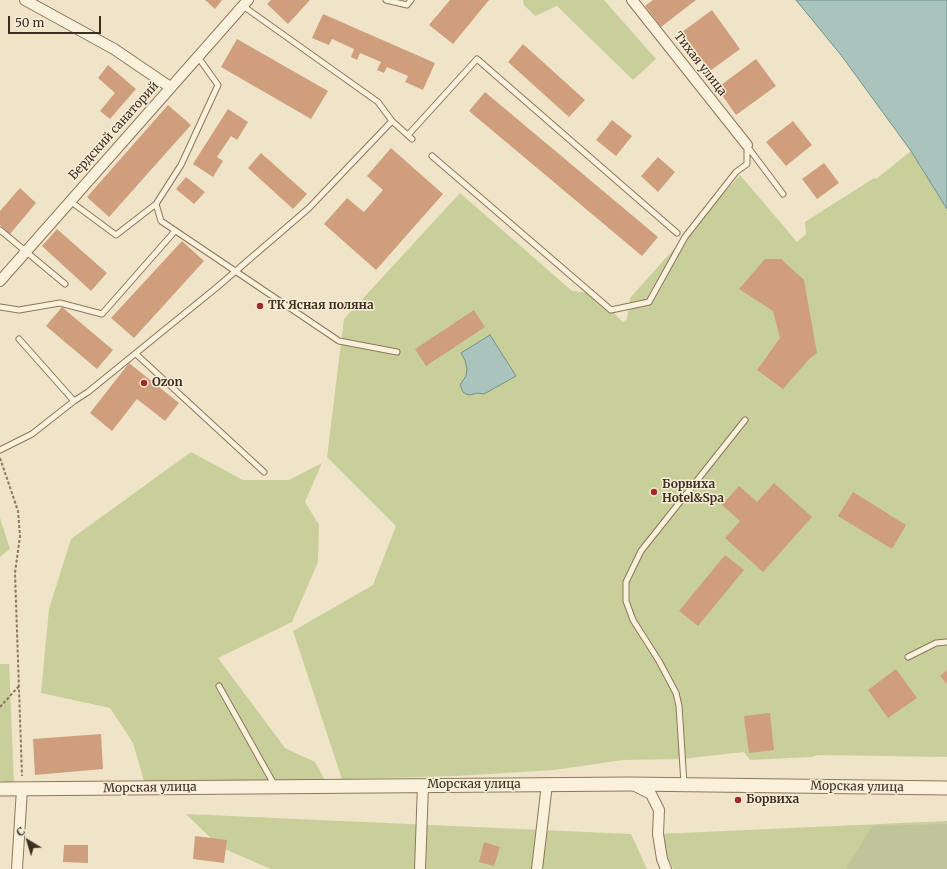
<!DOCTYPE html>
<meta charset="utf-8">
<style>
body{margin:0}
#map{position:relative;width:947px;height:869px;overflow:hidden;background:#f0e4c8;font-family:Merriweather,serif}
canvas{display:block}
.north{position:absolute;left:8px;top:821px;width:40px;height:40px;-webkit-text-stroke:3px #f7eed8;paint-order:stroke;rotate:322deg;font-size:11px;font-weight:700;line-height:16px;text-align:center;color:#3d2e20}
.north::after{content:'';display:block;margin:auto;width:14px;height:18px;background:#3d2e20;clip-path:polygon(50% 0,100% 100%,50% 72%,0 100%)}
.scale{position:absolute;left:8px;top:16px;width:93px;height:18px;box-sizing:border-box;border:2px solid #3d2e20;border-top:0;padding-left:5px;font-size:12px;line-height:14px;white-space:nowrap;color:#3d2e20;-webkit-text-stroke:3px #f7eed8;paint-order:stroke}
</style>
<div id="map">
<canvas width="947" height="869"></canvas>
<div class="north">С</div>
<div class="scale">50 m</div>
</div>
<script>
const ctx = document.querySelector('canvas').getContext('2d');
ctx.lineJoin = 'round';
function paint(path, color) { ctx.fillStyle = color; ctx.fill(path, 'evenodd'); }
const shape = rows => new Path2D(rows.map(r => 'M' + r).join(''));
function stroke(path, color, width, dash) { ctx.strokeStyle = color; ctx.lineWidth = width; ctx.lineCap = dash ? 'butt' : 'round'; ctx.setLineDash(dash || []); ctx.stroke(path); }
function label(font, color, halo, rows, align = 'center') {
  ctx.font = font + ' Merriweather,serif'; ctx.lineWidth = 3; ctx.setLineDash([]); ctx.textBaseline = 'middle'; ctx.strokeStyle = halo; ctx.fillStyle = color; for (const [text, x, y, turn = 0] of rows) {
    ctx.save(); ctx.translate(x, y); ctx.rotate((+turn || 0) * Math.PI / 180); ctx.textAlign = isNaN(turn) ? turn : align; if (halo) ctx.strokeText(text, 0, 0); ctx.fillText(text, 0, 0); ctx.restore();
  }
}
paint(shape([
 [523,0,604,0,656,59,633,80,557,6,535,16,524,5],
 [911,151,947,209,947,757,818,755,811,757,750,760,744,752,682,759,623,760,554,770,457,776,342,779,293,631,373,585,396,526,327,457,344,319,460,193,572,291,593,293,623,322,627,319,630,298,740,175,797,242,806,234,805,222,874,178,876,179],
 [191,452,243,480,289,480,322,463,305,502,319,525,318,562,292,622,218,658,285,748,315,762,325,780,144,781,133,743,110,708,41,693,49,609,71,539],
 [0,518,10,549,0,557],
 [0,664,9,664,14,783,0,781],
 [186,814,631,834,647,869,271,869,220,847],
 [947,821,947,869,673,869,658,834]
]), '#c9cf9b');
paint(shape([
 [947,824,947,869,846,869,872,826]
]), '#bfc49a');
const water = shape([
 [796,0,947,0,947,209,911,151,841,55,796,0],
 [490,335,516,376,484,394,477,393,470,395,466,394,463,392,460,385,466,376,467,369,465,360,461,353,490,335]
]);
paint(water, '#a9c4bc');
stroke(water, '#6f938a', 1);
paint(shape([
 [205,0,222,0,215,9],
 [271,0,310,0,288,24,267,4],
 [450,0,489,0,453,44,429,25],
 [653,0,696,0,661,27,645,6],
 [712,10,740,49,710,71,682,32],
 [323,14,435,63,423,90,405,82,408,76,387,67,384,73,377,70,381,62,360,53,357,60,351,57,354,49,332,39,329,45,312,38],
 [237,39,328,91,311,119,221,67],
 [523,44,585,100,569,117,508,62],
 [756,59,776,86,736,115,717,88],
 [108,65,136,89,110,119,100,111,115,93,98,78],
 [485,92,658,237,642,256,469,111],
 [168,105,191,125,109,217,87,197],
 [228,109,248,122,237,140,231,136,217,157,223,161,213,177,193,164],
 [612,120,632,136,616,156,596,140],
 [793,121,812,145,786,166,766,142],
 [391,148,443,194,376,270,324,224,347,198,364,212,383,190,367,176],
 [261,153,307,194,293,209,248,168],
 [658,157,675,172,658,192,641,176],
 [824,163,839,183,817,199,802,179],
 [186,177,205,192,194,204,176,189],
 [20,188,36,203,10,234,0,225,0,211],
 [57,229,107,273,91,291,42,246],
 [182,241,204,261,134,338,111,318],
 [765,259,781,259,804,280,817,353,810,358,783,389,757,370,780,338,773,311,739,289],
 [62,307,113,350,97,369,46,326],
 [474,310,485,327,426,366,415,349],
 [129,363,179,403,165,421,137,399,112,431,90,413],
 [774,483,812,517,763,572,725,538,740,521,722,505,739,486,757,502],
 [853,492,906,525,892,549,838,516],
 [725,555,744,570,698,626,679,611],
 [896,669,917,698,888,718,868,690],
 [947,670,947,684,940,676],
 [770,713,774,750,749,753,744,716],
 [101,734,103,769,35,775,33,739],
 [195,836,227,840,224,863,193,859],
 [484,842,500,847,494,866,479,862],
 [64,845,88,845,88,863,63,862]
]), '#cf9f7d');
const service = shape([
 [386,0,407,5,411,0],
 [198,57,218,85,181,165,156,204,161,221,339,341,397,352],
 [392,121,412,139],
 [408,135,477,59,677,233],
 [747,146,783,194],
 [432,156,611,310,649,302,685,237,736,172,747,164,747,145],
 [70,201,116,235,156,204],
 [0,230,65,284],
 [0,307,19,310,60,303,102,314,175,231],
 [19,339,74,401],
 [136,354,264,472],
 [0,450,32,434,74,401,88,392,216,288,309,208,392,121,378,102,243,6],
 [908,657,936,643,947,642],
 [219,686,275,786],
 [684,784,679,706,676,693,659,661,633,620,626,601,626,582,641,551,745,420]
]);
const minor = shape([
 [25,0,114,49,170,87],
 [632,0,747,145],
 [0,281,248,0],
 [633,785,651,794,659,810,658,834,662,859,666,869],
 [17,869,22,789],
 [420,869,423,785],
 [537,869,547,784]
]);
const tertiary = shape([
 [0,789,630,784,947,788]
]);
stroke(service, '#8d765c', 7);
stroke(minor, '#8d765c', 12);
stroke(tertiary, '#8d765c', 15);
stroke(shape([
 [0,458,18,511,20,536,15,573,22,776],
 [0,707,19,686]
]), '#8d765c', 2, [3, 2]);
stroke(service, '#faf1dc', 5);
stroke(minor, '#faf1dc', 10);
stroke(tertiary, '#faf1dc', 13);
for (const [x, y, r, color] of [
 [260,306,4,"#9e2a2b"],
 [144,383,4,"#9e2a2b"],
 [654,492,4,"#9e2a2b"],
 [738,800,4,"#9e2a2b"]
]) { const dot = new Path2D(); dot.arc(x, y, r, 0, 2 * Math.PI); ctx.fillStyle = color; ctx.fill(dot); stroke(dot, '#f7eed8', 1.5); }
label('12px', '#3d2e20', '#f7eed8', [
 ["Тихая улица",700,64,52],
 ["Бердский санаторий",114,131,-48],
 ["Морская улица",474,785],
 ["Морская улица",857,787,1],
 ["Морская улица",150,788,-1]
]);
label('bold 12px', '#3d2e20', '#f7eed8', [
 ["ТК Ясная поляна",268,306],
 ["Ozon",152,383],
 ["Борвиха",662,485],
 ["Hotel&Spa",662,499],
 ["Борвиха",746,800]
], 'left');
</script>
